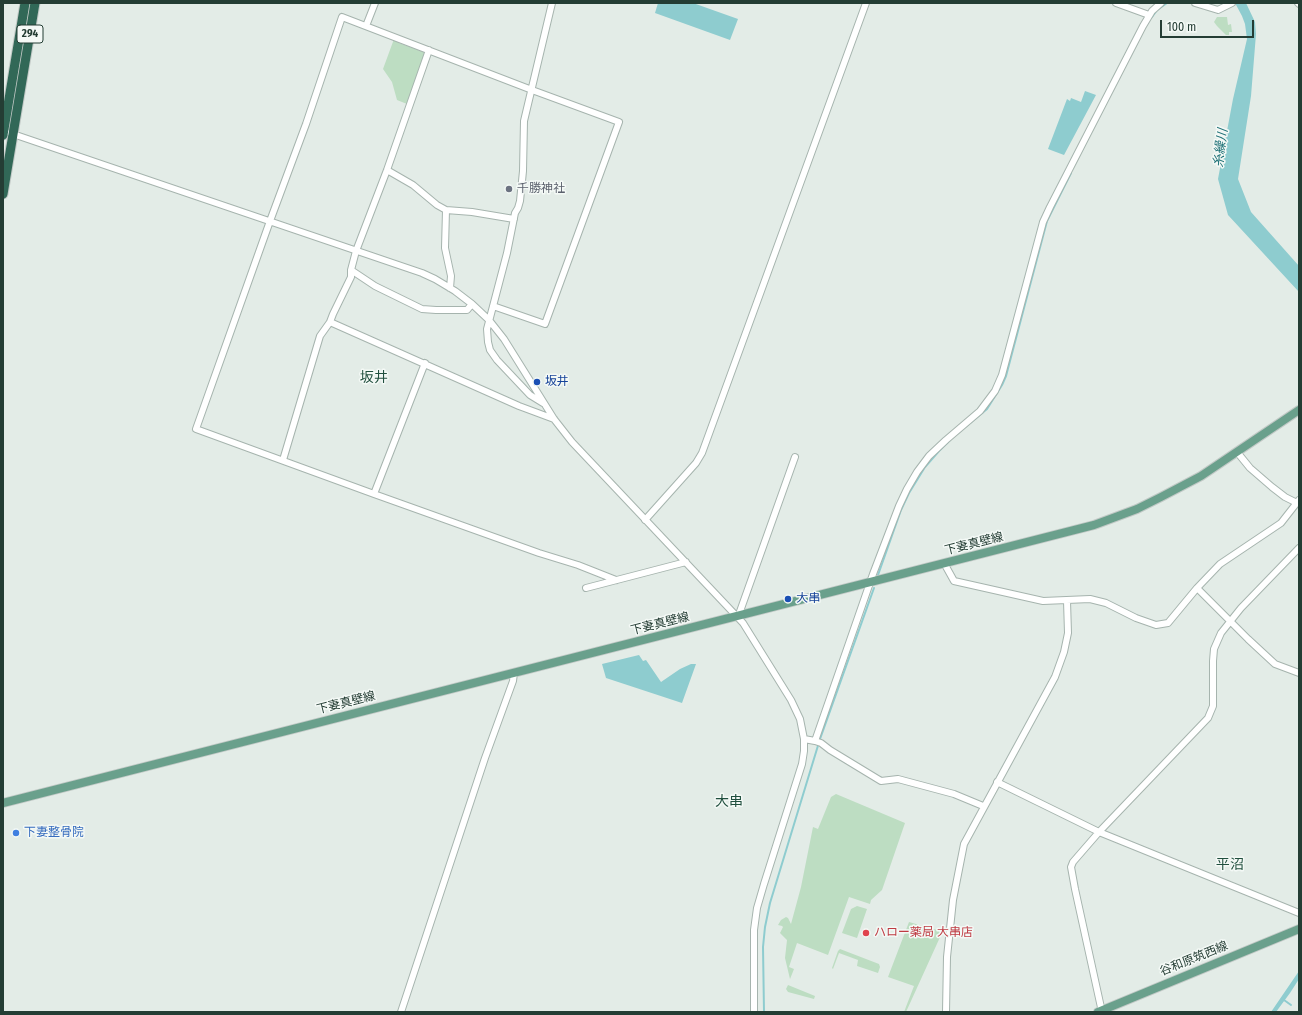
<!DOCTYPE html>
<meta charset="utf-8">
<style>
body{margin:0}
#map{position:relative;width:1302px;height:1015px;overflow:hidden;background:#e3ece7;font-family:"Fira Sans Condensed",sans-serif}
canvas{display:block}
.frame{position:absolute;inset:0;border:4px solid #243d34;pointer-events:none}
.scale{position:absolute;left:1160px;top:20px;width:94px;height:18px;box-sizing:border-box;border:2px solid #243d34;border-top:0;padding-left:5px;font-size:12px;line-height:14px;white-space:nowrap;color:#243d34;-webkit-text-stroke:3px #f4f9f6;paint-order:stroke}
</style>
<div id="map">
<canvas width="1302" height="1015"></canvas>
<div class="frame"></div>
<div class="scale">100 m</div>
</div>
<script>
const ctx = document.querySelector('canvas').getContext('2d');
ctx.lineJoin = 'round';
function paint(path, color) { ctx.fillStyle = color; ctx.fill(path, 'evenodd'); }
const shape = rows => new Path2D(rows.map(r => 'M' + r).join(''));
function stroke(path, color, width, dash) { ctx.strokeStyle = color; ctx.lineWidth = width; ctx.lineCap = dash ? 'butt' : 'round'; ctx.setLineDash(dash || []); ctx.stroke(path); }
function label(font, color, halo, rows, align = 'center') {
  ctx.font = font + ' "Fira Sans Condensed","Noto Sans JP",sans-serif'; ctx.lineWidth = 3; ctx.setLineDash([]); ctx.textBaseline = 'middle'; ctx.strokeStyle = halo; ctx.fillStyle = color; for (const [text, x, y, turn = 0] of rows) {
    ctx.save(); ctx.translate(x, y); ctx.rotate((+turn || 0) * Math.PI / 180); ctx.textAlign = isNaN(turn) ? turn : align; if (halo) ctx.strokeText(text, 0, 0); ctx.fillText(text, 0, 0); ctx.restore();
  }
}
paint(shape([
 [1217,17,1227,17,1228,25,1231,24,1232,32,1229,32,1229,35,1226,35,1217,26,1214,22],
 [394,39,399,43,426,53,407,104,397,100,392,82,383,69],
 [836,794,905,823,882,890,871,900,870,904,849,897,828,955,797,943,789,967,794,969,790,979,785,958,787,940,780,933,783,927,782,926,778,925,781,920,786,917,788,918,791,924,801,887,813,827,818,829,831,797],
 [857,906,867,909,857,938,842,933,851,909],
 [909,922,937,930,939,931,941,935,906,1012,904,1012,914,986,888,977],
 [840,949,879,964,880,967,878,973,857,966,858,960,839,953,833,969,832,968,838,951],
 [788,985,815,996,814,999,788,992,786,989]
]), '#bdddc2');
paint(shape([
 [658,3,693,3,738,19,730,40,655,13],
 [1235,3,1246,3,1255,22,1256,34,1251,96,1238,179,1251,212,1299,266,1299,292,1228,215,1218,179,1233,99,1247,39,1245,24,1242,16],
 [1085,91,1096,95,1064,155,1048,149,1067,99,1070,101,1071,98,1081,102],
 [639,655,643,661,646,660,661,682,680,669,691,664,696,664,682,703,606,678,602,664],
 [1299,971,1299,979,1290,993,1276,1012,1271,1012]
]), '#8ecccf');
stroke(shape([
 [1152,17,1157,10,1167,3],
 [959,432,987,409,1002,385,1006,376,1047,221,1071,173],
 [878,575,901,510,909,493,925,467,939,451,950,440],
 [1284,1000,1291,1005],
 [764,1012,763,947,765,927,770,903,820,739,874,588]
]), '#8ecccf', 2);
const minor = shape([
 [1116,3,1149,15],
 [1195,3,1218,10,1232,3],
 [1298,3,1299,4],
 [366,26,375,3],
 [429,50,387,170,356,251,351,270,375,286,422,309,436,310,467,310,472,304],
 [10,133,422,273,435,279,455,291,472,304,489,320,504,339,554,419,572,442,743,623,791,700,800,719,804,739,804,751,802,764,764,884,757,908,754,930,754,1012],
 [387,170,413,185,437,205,446,210,472,212,514,219],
 [446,210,445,248,451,276,450,288],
 [493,306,545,324,619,122,532,90,342,17,306,124,270,221,196,429,374,494,539,553,578,565,616,580],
 [330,322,519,406,554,419],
 [543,403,530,395,497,360,490,350,488,342,487,329,507,253,515,213,518,208,520,201,523,171,524,121,552,3],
 [1237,452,1250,468,1272,487,1285,497,1297,503],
 [283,460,320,336,330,322,333,314,351,277,351,270],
 [374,494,425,363],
 [645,520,696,463,702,453,866,3],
 [944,563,954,581,1043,601,1090,599,1106,603,1136,618,1156,625,1168,623,1197,588,1220,564,1281,523,1299,500],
 [586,588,686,562],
 [1197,588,1248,639,1275,664,1299,673],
 [738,617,795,457],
 [804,739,815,741,873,574,899,506,907,489,917,472,929,456,946,440,980,411,995,391,1002,375,1043,222,1050,207,1143,26,1152,11,1161,3],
 [815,741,821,743,830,750,881,781,898,779,954,794,983,806],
 [997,782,1099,832,1299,913],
 [401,1012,485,758,513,681,514,673],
 [946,1012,947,957,953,900,964,844,1055,677,1064,652,1068,633,1067,601],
 [1102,1012,1075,889,1071,867,1073,862,1099,832,1208,718,1213,706,1213,661,1214,649,1221,633,1241,608,1299,548]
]);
const major = shape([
 [3,803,1094,525,1137,509,1161,497,1201,476,1299,410],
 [1098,1012,1299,929]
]);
const highway = shape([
 [3,135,25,3],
 [3,194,35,3]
]);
stroke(minor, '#a6b4ae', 8);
stroke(major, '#c2c9c6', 10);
stroke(highway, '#c2c9c6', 11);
stroke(minor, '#fff', 6);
stroke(major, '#6aa08c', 8);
stroke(highway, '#316857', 9);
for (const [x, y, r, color] of [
 [509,189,4,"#6b7280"],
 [537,382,4,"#1a4fb4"],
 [788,599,4,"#1a4fb4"],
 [16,833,4,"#3f7fe0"],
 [866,933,4,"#e0444e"]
]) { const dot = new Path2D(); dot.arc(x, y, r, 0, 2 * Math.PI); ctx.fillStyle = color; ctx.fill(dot); stroke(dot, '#f4f9f6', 1.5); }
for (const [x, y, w] of [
 [30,34,26]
]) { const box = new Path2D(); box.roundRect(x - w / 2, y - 9, w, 18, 3); ctx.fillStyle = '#f4f9f6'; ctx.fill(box); stroke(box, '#243d34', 1); }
label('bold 11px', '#243d34', null, [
 ["294",30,34]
]);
label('12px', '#5b616d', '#f4f9f6', [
 ["千勝神社",517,189]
], 'left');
label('12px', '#164399', '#f4f9f6', [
 ["坂井",545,382],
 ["大串",796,599]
], 'left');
label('12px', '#243d34', '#f4f9f6', [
 ["下妻真壁線",974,544,-14],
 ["下妻真壁線",660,624,-14],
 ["下妻真壁線",346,703,-14],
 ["谷和原筑西線",1194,959,-22]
]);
label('12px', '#366cbe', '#f4f9f6', [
 ["下妻整骨院",24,833]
], 'left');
label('12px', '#be3a42', '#f4f9f6', [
 ["ハロー薬局 大串店",874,933]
], 'left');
label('italic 13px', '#207277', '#f4f9f6', [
 ["糸繰川",1221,148,-83]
]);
label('14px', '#204f3e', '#f4f9f6', [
 ["坂井",374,378],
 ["大串",729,802],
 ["平沼",1230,865]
]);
</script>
